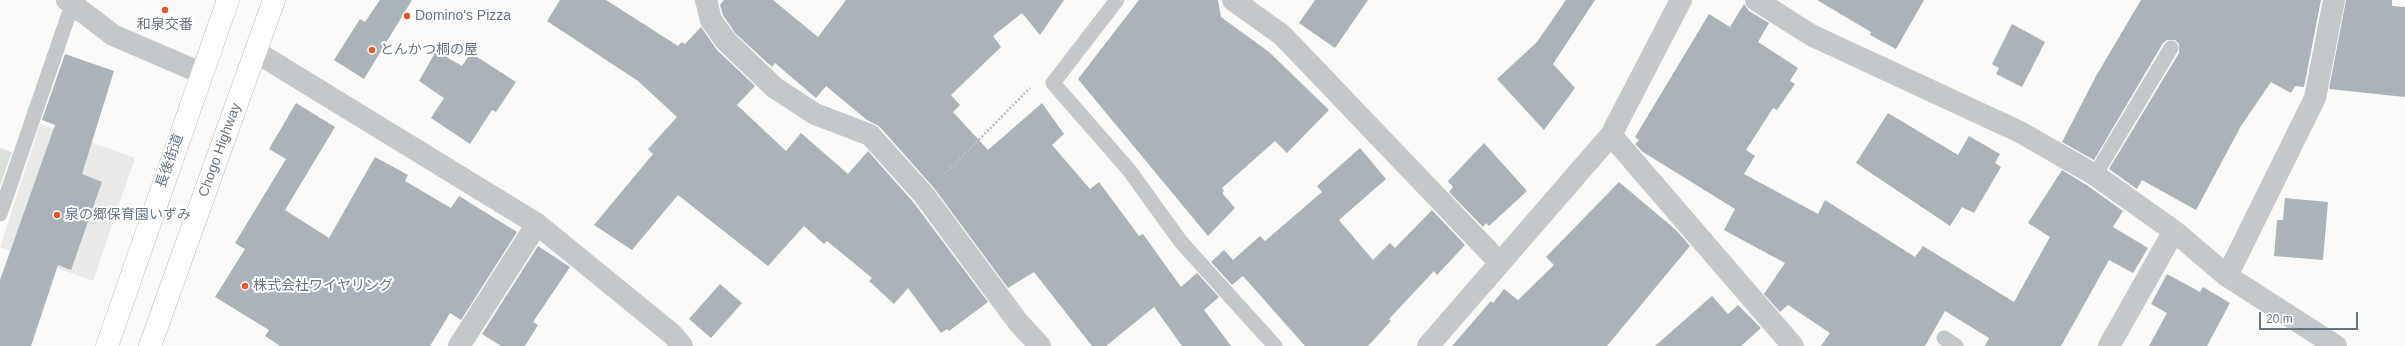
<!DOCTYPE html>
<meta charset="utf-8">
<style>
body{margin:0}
#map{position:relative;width:2405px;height:346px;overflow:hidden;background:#fafaf8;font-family:Arial,sans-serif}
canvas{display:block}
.scale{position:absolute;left:2259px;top:312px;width:99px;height:18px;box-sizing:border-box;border:2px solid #657683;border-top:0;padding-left:5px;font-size:12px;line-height:14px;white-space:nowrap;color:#657683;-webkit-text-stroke:3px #fff;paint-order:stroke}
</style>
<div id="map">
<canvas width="2405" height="346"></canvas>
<div class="scale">20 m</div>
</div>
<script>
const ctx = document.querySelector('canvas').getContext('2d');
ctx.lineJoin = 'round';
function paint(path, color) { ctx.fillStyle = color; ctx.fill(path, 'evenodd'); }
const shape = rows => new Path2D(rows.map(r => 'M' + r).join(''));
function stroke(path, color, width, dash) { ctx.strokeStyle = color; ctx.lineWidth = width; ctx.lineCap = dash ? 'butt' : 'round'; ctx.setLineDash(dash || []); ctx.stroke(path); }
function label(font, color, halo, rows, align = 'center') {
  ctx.font = font + ' Arial,"Noto Sans JP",sans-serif'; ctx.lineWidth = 4; ctx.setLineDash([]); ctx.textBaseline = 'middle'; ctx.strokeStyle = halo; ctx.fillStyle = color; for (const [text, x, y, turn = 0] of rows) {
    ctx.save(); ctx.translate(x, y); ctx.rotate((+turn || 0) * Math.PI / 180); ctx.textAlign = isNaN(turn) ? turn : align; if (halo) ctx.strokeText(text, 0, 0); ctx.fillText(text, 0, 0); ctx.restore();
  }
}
paint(shape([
 [40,124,135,158,93,281,0,247]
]), '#e8e9e9');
paint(shape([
 [0,148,12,152,0,186]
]), '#dadfd7');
paint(shape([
 [380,0,412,0,364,79,334,60,360,19,365,22],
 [560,0,606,0,678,46,682,42,685,44,701,27,717,50,755,86,737,105,786,151,801,133,848,174,868,151,914,203,988,302,949,331,947,329,941,333,908,288,894,304,869,281,872,278,827,241,824,244,804,226,768,266,678,195,632,250,594,225,653,154,648,149,677,117,638,81,547,21],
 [724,0,773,0,818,37,846,0,1064,0,1040,35,1022,13,993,36,1001,47,951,95,960,105,953,112,988,150,1042,103,1064,134,1052,145,1090,189,1099,182,1139,236,1143,234,1181,287,1197,273,1219,297,1204,310,1231,346,1182,346,1154,307,1106,346,1092,346,1034,272,1008,288,934,188,879,126,867,120,826,86,816,98,775,63,772,67,735,33,723,15,720,5],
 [1139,0,1218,0,1221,17,1269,52,1329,110,1287,153,1275,141,1222,188,1224,191,1222,193,1235,208,1208,236,1078,79],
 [1315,0,1368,0,1335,48,1299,23],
 [1566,0,1595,0,1553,64,1575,88,1544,130,1497,79,1537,42],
 [1817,0,1924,0,1896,49,1870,35,1871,32],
 [2141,0,2321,0,2304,87,2295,86,2291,93,2271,82,2241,126,2196,210,2142,180,2137,189,2109,169,2179,53,2179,44,2175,40,2167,40,2163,43,2094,160,2062,142,2096,76],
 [2346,0,2392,0,2392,6,2405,7,2405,97,2329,89],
 [1744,4,1749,11,1769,23,1758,42,1798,68,1790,81,1795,84,1777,110,1773,108,1746,150,1755,156,1744,174,1818,214,1825,200,1915,257,1923,246,2014,302,2050,237,2028,223,2062,170,2088,186,2123,211,2113,227,2148,248,2133,273,2109,260,2061,346,1985,346,1989,338,1945,311,1925,346,1821,346,1830,333,1788,305,1780,312,1764,294,1785,263,1724,230,1735,209,1643,152,1635,144,1639,140,1635,137,1709,14,1730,27],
 [2012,24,2045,42,2022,87,1996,74,1999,68,1992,64],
 [436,51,462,66,471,53,516,82,496,112,492,110,470,144,431,118,444,98,419,81],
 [65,54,114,71,82,174,102,182,71,270,58,265,31,346,0,346,0,280,55,125,42,120],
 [296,103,335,127,285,210,329,238,375,157,408,175,405,181,451,208,459,196,517,232,461,320,450,313,430,346,280,346,265,336,269,330,215,297,245,249,235,243,286,159,269,149],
 [1888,113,1958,155,1969,136,2000,154,1995,163,2001,167,1974,213,1962,207,1950,226,1856,163],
 [1484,143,1527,191,1489,226,1486,223,1483,227,1449,192,1453,187,1448,181],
 [1360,148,1386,179,1339,220,1373,260,1390,243,1395,248,1432,210,1465,245,1437,275,1434,271,1389,319,1391,321,1368,346,1305,346,1243,276,1232,285,1211,262,1224,250,1233,260,1260,236,1265,241,1322,192,1317,186],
 [1619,182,1676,230,1690,246,1607,346,1452,346,1491,301,1493,303,1504,289,1518,300,1554,265,1546,257],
 [2285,198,2328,202,2323,260,2274,256,2277,220,2283,220],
 [538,246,570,267,533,322,538,325,525,346,501,346,482,334],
 [2167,274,2200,292,2203,287,2230,303,2207,346,2149,346,2167,313,2151,304],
 [720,284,742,303,711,338,689,319],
 [1712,296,1728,314,1738,305,1761,328,1741,346,1655,346]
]), '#aab3b9');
const primary = shape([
 [107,346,228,0],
 [150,346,274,0]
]);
stroke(primary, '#b5babe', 23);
stroke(shape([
 [945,174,1030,88]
]), '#bbbfc2', 2.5, [2, 2]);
stroke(shape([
 [1117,0,1053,83,1129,170,1181,242,1275,346],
 [2095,175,2171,48],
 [0,214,72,5],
 [1944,338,1956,346]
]), '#c3c8cc', 15);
stroke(shape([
 [67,0,113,35,201,73],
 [706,0,711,20,726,41,775,88,815,114,870,135,924,195,1018,322,1040,346],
 [1233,0,1282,35,1500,263,1611,135,1681,0],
 [1756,0,1811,35,2020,132,2095,175,2174,231,2227,276,2336,346],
 [256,52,537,224,672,334,682,346],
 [1611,135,1793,346],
 [2227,276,2315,98,2334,0],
 [459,346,537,224],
 [1428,346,1500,263],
 [2109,346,2174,231]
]), '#c3c8cc', 22);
stroke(primary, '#fff', 22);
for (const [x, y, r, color] of [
 [165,10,4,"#e4572e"],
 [407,16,4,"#e4572e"],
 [372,50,4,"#e4572e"],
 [57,215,4,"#e4572e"],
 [245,286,4,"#e4572e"]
]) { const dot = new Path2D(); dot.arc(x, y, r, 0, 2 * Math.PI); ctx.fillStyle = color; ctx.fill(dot); stroke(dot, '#fff', 1.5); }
label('14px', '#657683', '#fff', [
 ["Domino's Pizza",415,16],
 ["和泉交番",165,25,"center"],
 ["とんかつ桐の屋",380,50],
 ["泉の郷保育園いずみ",65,215],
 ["株式会社ワイヤリング",253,286]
], 'left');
label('14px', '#657683', '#fff', [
 ["Chogo Highway",220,150,-70],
 ["長後街道",170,161,-71]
]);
</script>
